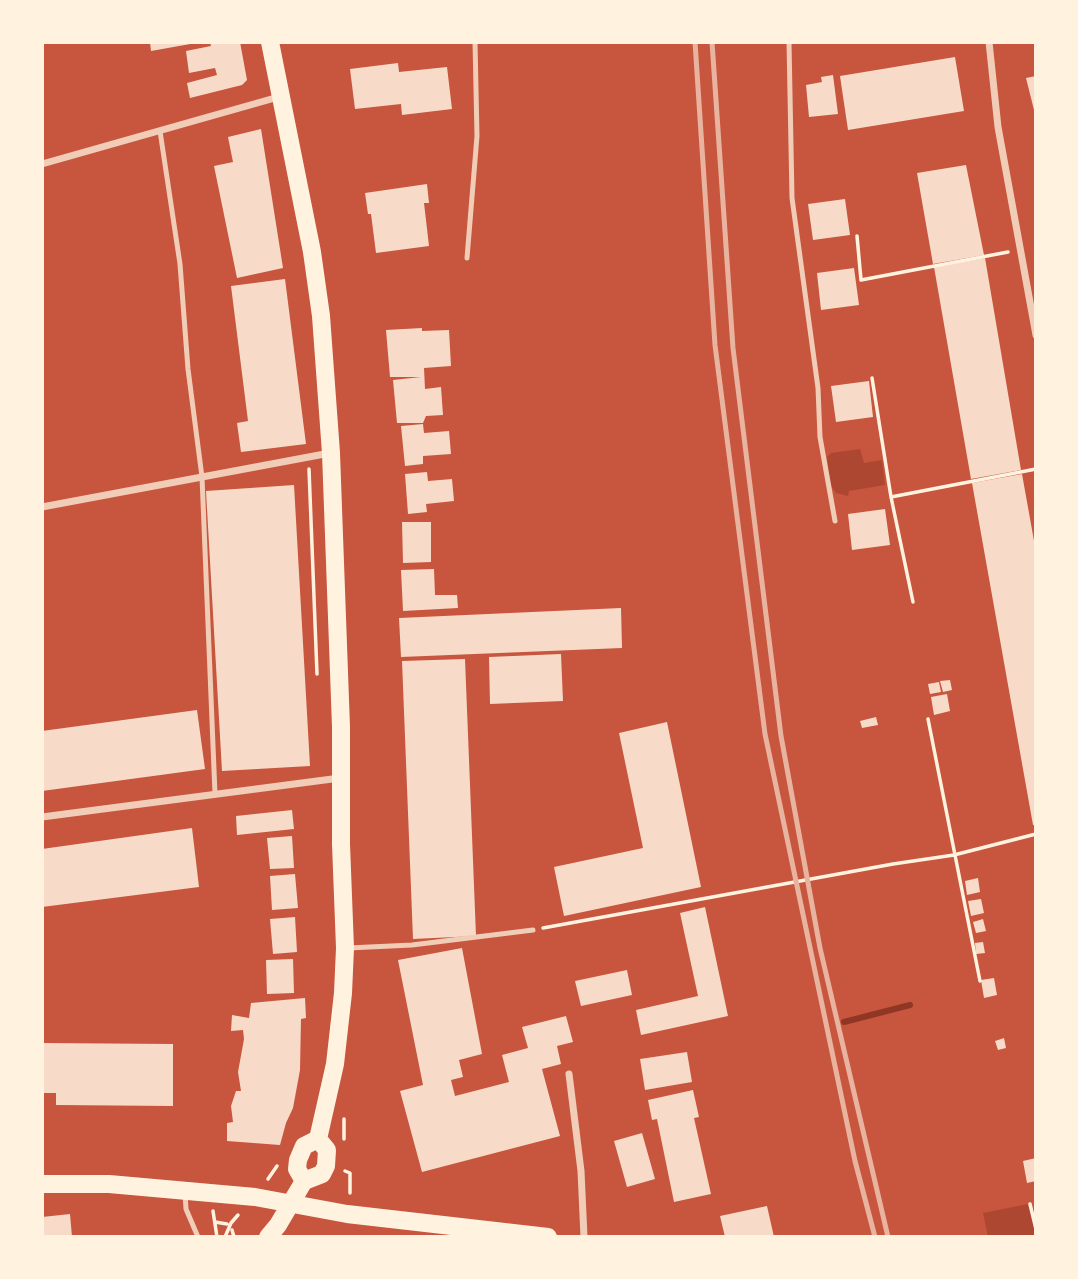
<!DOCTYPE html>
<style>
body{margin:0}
#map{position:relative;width:1078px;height:1279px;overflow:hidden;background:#c8553d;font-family:"Source Serif 4",serif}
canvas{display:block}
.frame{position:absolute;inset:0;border:44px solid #fff3e0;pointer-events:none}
</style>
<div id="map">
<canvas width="1078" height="1279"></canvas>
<div class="frame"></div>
</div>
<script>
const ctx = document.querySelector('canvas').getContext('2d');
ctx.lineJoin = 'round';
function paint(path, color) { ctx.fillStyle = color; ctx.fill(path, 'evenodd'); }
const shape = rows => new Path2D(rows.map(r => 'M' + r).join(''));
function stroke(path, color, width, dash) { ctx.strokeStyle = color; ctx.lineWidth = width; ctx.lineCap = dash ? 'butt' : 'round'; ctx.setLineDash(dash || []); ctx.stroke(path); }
paint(shape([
 [860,449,864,463,882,460,885,485,849,491,848,496,836,493,829,483,827,457,831,453],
 [1028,1204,1036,1237,988,1237,983,1213]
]), '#ae4732');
stroke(shape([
 [844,1022,910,1005]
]), '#8f3625', 6);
paint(shape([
 [150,42,196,42,196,43,151,51],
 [210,42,240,42,247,80,242,85,190,98,187,83,217,75,215,68,189,73,186,51,211,46],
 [955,57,964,111,848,130,840,76],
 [398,63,399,72,447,67,452,109,402,115,401,104,355,109,350,69],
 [833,75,838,114,809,117,806,85,822,82,821,77],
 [1036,76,1036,113,1035,114,1026,78],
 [261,129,283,268,237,278,214,166,233,162,228,137],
 [966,165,984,255,933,264,917,173],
 [427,184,429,203,424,203,429,246,376,253,371,214,368,214,365,193],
 [845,199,850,235,813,240,808,204],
 [985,258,1021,470,971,479,934,267],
 [854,268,859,305,821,310,817,273],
 [285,279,306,444,241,452,237,423,248,421,231,286],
 [422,328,422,331,449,330,451,366,424,368,425,389,441,387,443,415,426,416,423,423,397,423,393,380,421,377,390,377,386,330],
 [869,381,873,417,836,422,831,386],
 [423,424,424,433,449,431,451,454,423,456,423,464,405,466,401,426],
 [427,472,428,481,452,479,454,501,426,504,427,512,408,514,405,474],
 [1022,474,1036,552,1036,825,1033,825,972,483],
 [294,485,310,766,222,771,206,491],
 [885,509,890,545,852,550,848,514],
 [402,522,431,522,431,562,403,563],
 [434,569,435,595,457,595,458,608,403,611,401,570],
 [621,608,622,648,401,657,399,618],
 [561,654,563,701,490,704,489,657],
 [465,659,476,936,413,939,402,661],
 [950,680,952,690,943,692,940,681],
 [939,682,941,692,930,694,928,684],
 [947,694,950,711,934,715,931,697],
 [197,710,205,769,42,791,42,731],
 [876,717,878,725,862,728,860,721],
 [667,722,701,887,564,916,554,867,643,848,619,733],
 [292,810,294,829,237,835,236,816],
 [192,828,199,887,42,907,42,849],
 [292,836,294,868,270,869,267,838],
 [295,874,298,908,272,910,270,876],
 [978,878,980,892,967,895,965,881],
 [981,899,984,913,971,916,968,901],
 [705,907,728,1016,641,1035,636,1010,698,996,680,913],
 [295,917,297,952,273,954,270,919],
 [983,919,986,931,976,933,973,922],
 [983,942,985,953,976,954,975,943],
 [462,948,482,1054,459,1060,463,1077,451,1080,455,1096,509,1082,502,1055,528,1048,522,1027,566,1016,573,1042,557,1046,561,1064,542,1069,560,1136,422,1172,400,1091,423,1085,398,960],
 [293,959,294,993,267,994,266,960],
 [627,970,632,995,581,1006,575,981],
 [994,978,997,995,984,998,981,980],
 [305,998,306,1018,301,1019,300,1070,293,1108,286,1123,280,1145,227,1141,227,1123,233,1122,231,1106,236,1091,241,1091,238,1072,244,1039,243,1030,231,1031,232,1015,249,1018,251,1003],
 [1004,1038,1006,1048,998,1050,995,1041],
 [42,1043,173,1044,173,1106,56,1105,56,1093,42,1093],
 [687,1052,692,1082,645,1090,640,1059],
 [693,1090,699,1117,694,1118,711,1194,674,1202,657,1119,652,1120,648,1100],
 [642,1133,655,1179,627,1187,614,1141],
 [1036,1158,1036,1181,1027,1183,1023,1161],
 [767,1206,774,1237,725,1237,720,1216],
 [70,1214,72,1237,42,1237,42,1217]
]), '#f7dbc8');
stroke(shape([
 [857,236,861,280,1008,252],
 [872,378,891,497,1036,469],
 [309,469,317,674],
 [891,497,913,602],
 [928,719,980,981],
 [543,928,893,864,954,855,1036,834],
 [344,1119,344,1139],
 [345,1171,350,1173,350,1193],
 [268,1179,277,1166],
 [1030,1204,1036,1229],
 [213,1211,217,1237],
 [215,1222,227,1224],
 [232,1230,234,1237],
 [225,1237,231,1223,238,1215]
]), '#fff3e0', 3.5);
stroke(shape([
 [789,42,792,198,818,388,820,437,835,521],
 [160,131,180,264,188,369,202,477,215,794],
 [467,258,477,136,475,42],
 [348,948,412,945,533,930],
 [185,1193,186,1209,198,1237]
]), '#f1ccb7', 5);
stroke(shape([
 [989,42,998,127,1036,335],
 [42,164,282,96],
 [42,507,330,453],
 [42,817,340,778],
 [569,1074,581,1171,584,1237]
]), '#f1ccb7', 7);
stroke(shape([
 [270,42,312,252,321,316,331,453,341,727,341,844,345,948,343,993,335,1064,318,1139],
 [304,1181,297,1169,298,1160,304,1146,318,1139],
 [42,1184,109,1184,255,1197,347,1214,548,1237],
 [268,1237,278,1225,304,1181,322,1174,326,1166,327,1150,318,1139]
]), '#fff3e0', 18);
stroke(shape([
 [695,42,715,345,765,734,855,1161,875,1237],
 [712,42,733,348,781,736,820,948,888,1237]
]), '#e9b49f', 5);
</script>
